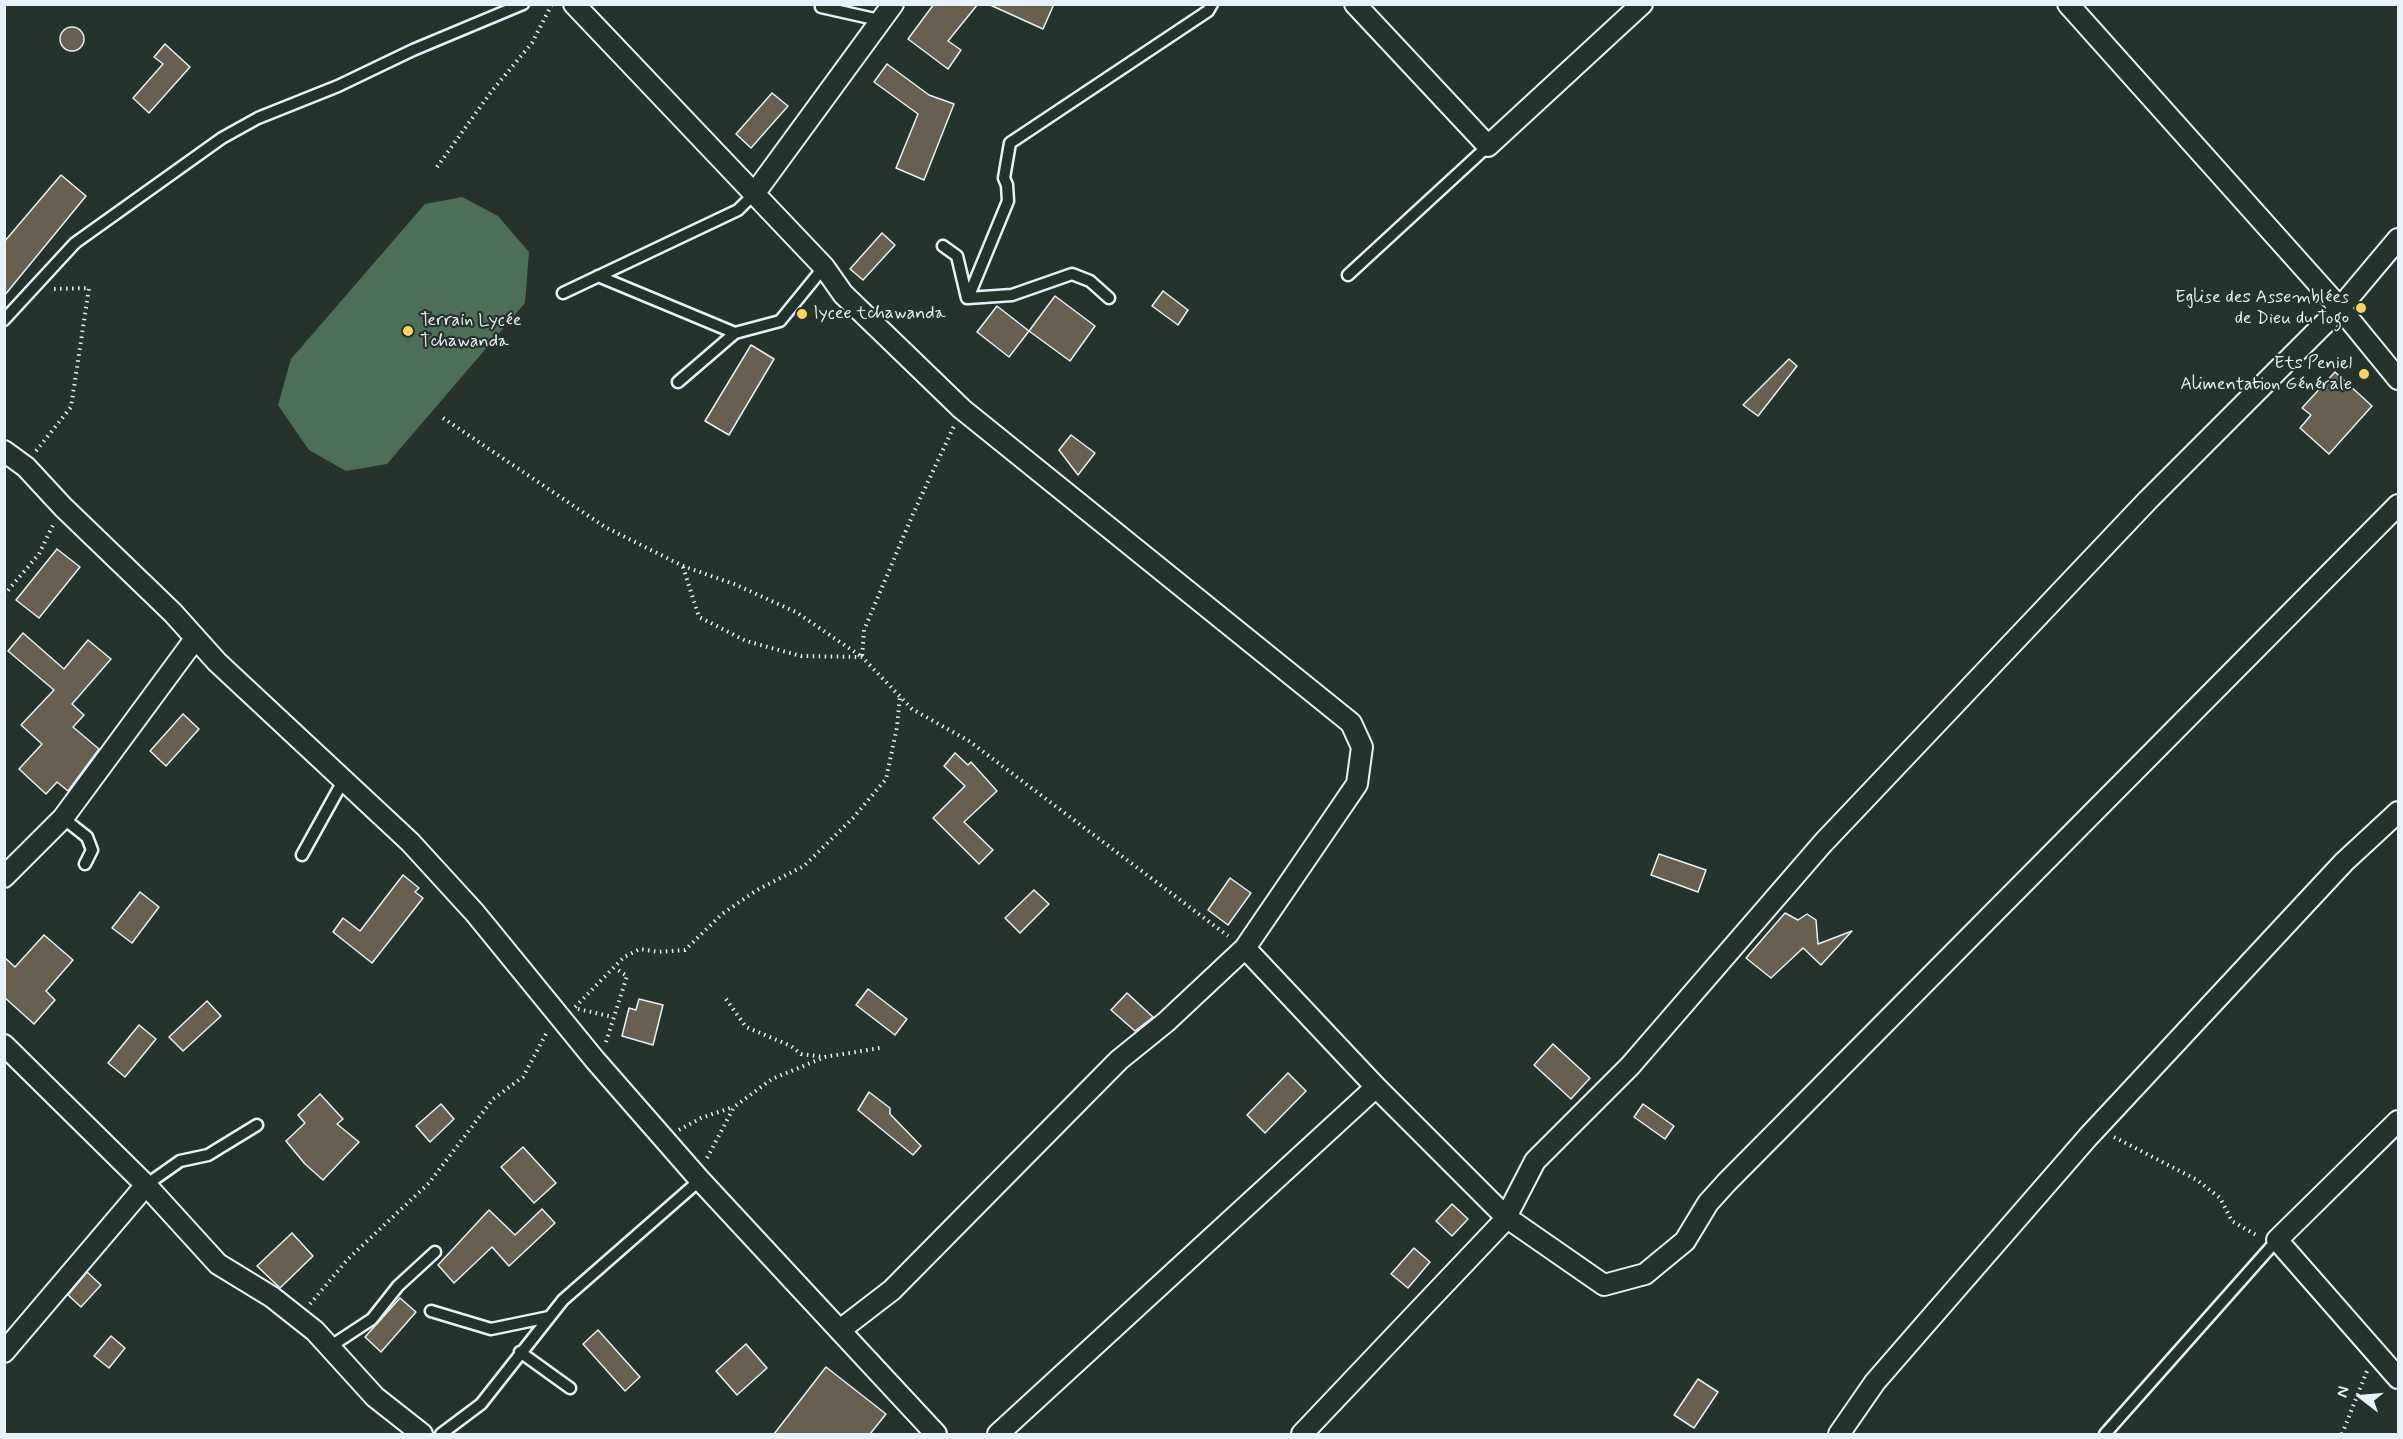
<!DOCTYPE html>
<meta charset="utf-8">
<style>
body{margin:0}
#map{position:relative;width:2403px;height:1439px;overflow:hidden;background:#26332d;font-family:Mynerve,sans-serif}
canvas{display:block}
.frame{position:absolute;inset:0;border:6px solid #e8f1f8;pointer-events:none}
.north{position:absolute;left:2331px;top:1367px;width:60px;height:60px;-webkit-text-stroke:4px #26332d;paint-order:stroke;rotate:286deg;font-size:16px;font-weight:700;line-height:24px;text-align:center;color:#e8f1f8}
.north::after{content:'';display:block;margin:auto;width:21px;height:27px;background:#e8f1f8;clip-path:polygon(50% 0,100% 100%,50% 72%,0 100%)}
</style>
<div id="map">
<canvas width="2403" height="1439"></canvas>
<div class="frame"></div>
<div class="north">N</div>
</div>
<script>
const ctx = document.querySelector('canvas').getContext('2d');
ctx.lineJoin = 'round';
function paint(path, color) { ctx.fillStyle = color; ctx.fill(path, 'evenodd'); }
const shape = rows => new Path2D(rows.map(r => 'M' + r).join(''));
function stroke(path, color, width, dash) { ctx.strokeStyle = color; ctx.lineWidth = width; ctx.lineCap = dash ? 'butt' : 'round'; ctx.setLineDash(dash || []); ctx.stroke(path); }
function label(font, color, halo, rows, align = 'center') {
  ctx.font = font + ' Mynerve,sans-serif'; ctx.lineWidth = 4.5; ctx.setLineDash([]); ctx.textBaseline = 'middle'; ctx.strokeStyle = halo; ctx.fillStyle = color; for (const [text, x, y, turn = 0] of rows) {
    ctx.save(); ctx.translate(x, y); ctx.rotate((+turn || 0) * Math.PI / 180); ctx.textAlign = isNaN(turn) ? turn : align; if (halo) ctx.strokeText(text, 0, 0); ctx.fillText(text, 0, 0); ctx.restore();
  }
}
paint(shape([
 [462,197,498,216,529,252,525,303,387,464,346,471,309,450,278,405,291,359,425,204]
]), '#4d6f5a');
const building = shape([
 [934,4,978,4,948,41,961,50,948,69,908,39,934,4],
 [988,4,1054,4,1043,29,988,4],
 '60 39a12 12 0 1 1 24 0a12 12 0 1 1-24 0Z',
 [165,44,190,67,149,113,133,98,163,64,154,57,165,44],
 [887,64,929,95,954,104,924,180,896,168,918,114,874,82,887,64],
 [772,93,788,106,751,148,736,134,772,93],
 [61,175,86,196,4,296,4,242,61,175],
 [882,233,895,245,863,280,850,269,882,233],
 [1163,291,1188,310,1178,325,1152,306,1163,291],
 [1055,296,1095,326,1070,361,1029,331,1055,296],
 [997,306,1029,331,1009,357,977,332,997,306],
 [751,345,774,359,729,435,705,421,751,345],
 [1789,359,1797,366,1758,416,1743,405,1789,359],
 [2335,372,2372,406,2329,454,2300,428,2311,415,2302,408,2335,372],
 [1071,435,1095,453,1078,475,1059,450,1071,435],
 [57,549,80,567,39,618,16,600,57,549],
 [23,633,64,669,88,640,111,659,72,704,84,715,73,727,99,749,68,791,57,782,46,794,19,769,42,744,21,725,54,690,8,651,23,633],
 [183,714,199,729,166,766,150,751,183,714],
 [955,753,968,765,971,762,997,791,964,822,993,850,979,864,933,818,965,786,944,766,955,753],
 [1659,854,1706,870,1698,892,1651,875,1659,854],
 [403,875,419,888,415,892,423,898,372,963,333,932,343,918,360,931,403,875],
 [1230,878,1251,893,1228,925,1208,910,1230,878],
 [1034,890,1049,904,1020,933,1005,918,1034,890],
 [140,892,159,907,132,943,112,928,140,892],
 [1785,913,1798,920,1807,914,1816,920,1818,944,1852,931,1821,965,1803,948,1771,978,1746,958,1785,913],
 [44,935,73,960,46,991,55,1000,34,1024,4,997,4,957,15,967,44,935],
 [868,989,907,1019,895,1035,856,1005,868,989],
 [1127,993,1153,1017,1135,1031,1111,1010,1127,993],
 [639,999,663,1005,653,1045,622,1036,629,1008,636,1010,639,999],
 [207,1001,221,1016,183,1051,169,1037,207,1001],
 [139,1025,156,1039,125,1077,108,1063,139,1025],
 [1553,1044,1590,1078,1571,1099,1534,1065,1553,1044],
 [1288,1073,1306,1091,1265,1133,1247,1115,1288,1073],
 [869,1092,890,1108,890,1114,921,1146,913,1155,858,1110,869,1092],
 [320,1094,343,1119,337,1124,359,1142,323,1180,305,1164,286,1141,305,1123,298,1115,320,1094],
 [441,1104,454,1119,430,1142,416,1126,441,1104],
 [1643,1104,1674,1126,1665,1139,1634,1117,1643,1104],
 [523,1147,556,1183,534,1203,501,1167,523,1147],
 [1452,1204,1468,1219,1452,1236,1436,1221,1452,1204],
 [542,1209,555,1223,509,1266,492,1247,454,1283,438,1265,489,1210,515,1235,542,1209],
 [292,1233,313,1256,280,1288,257,1266,292,1233],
 [1414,1248,1430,1262,1408,1288,1391,1274,1414,1248],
 [87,1272,101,1285,81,1307,68,1295,87,1272],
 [400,1298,416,1312,381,1352,365,1337,400,1298],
 [598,1330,640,1377,625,1391,583,1344,598,1330],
 [111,1336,125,1348,109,1368,94,1356,111,1336],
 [746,1344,767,1368,737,1395,716,1371,746,1344],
 [826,1367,886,1414,870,1434,774,1434,826,1367],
 [1698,1379,1718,1392,1694,1428,1674,1415,1698,1379]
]);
paint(building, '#675f50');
stroke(building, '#e8f1f8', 1.5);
const lane = shape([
 [821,7,879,20],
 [943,246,957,256,967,298],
 [1348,275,1488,146],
 [598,276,735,333],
 [563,293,738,210,754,194],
 [1109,298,1090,281,1072,274,1012,295,968,298,1008,201,1007,185,1004,178,1010,143,1208,11,1212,4],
 [4,320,75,243,222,138,258,118,338,86,413,50,523,4],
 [678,382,735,333,780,321,824,267],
 [63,818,87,837,92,850,85,864],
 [302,855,343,781],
 [146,1185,180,1161,208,1155,257,1125],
 [431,1311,491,1329,549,1317],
 [331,1346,372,1319,398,1286,435,1252],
 [520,1352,570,1388],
 [441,1434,481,1404,563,1300,700,1180],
 [2105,1434,2277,1240]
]);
const street = shape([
 [574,4,824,267,843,294,962,409,1351,723,1362,747,1357,784,1245,948,1376,1087,1506,1217,1604,1285,1645,1274,1685,1241,1708,1203,1727,1182,2398,505],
 [1355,4,1488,146,1642,4],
 [2068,4,2340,308,2398,379],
 [754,194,893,4],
 [4,451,26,467,63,507,173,613,217,662,410,842,475,913,595,1060,700,1180,936,1434],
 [4,877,63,818,195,639],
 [4,1045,146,1185,218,1264,272,1297,315,1331,375,1397,422,1434],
 [2398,1121,2277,1240,2398,1378],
 [840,1330,892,1290,1119,1060,1166,1022,1245,948],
 [4,1352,146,1185],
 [998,1434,1376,1087],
 [1302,1434,1504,1221,1535,1161,1630,1066,1823,843,2148,500,2340,308,2398,239],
 [1839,1434,1875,1382,2088,1137,2344,862,2398,812]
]);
stroke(lane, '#e8f1f8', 15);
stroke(street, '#e8f1f8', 24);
stroke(shape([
 [437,167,491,92,532,43,552,4],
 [443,418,605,527,683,566,734,584,796,612,862,657,864,630,913,514,954,426],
 [36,451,71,407,89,288,54,289],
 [683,567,699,617,746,641,801,656,862,657,912,709,969,741,1228,936],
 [4,595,39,554,53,525],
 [726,999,746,1027,791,1046,801,1054,824,1057],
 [575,1007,624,957,640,949,658,952,685,950,722,914,757,890,804,866,853,818,886,779,897,727,900,696],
 [578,1009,613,1017],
 [606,1042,627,976,615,968],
 [679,1130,701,1118,733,1107],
 [2114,1137,2197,1180,2220,1198,2232,1221,2258,1236],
 [707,1158,734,1107,772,1079,825,1057,880,1048],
 [310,1304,348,1259,429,1183,493,1099,523,1077,547,1032],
 [2342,1434,2367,1371]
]), '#e8f1f8', 4, [1.5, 4.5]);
stroke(lane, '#26332d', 10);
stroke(street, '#26332d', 20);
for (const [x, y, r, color] of [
 [2361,308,6,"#ffd166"],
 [802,314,6,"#ffd166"],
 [408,331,6,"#ffd166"],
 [2364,374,6,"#ffd166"]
]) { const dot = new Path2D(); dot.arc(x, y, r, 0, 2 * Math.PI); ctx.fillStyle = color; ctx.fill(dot); stroke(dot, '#26332d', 2); }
label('18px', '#e8f1f8', '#26332d', [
 ["Eglise des Assemblées",2349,298],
 ["de Dieu du Togo",2349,319],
 ["lycee tchawanda",814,314,"left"],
 ["Terrain Lycée",420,321,"left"],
 ["Tchawanda",420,342,"left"],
 ["Ets Peniel",2352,364],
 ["Alimentation Générale",2352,385]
], 'right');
</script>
